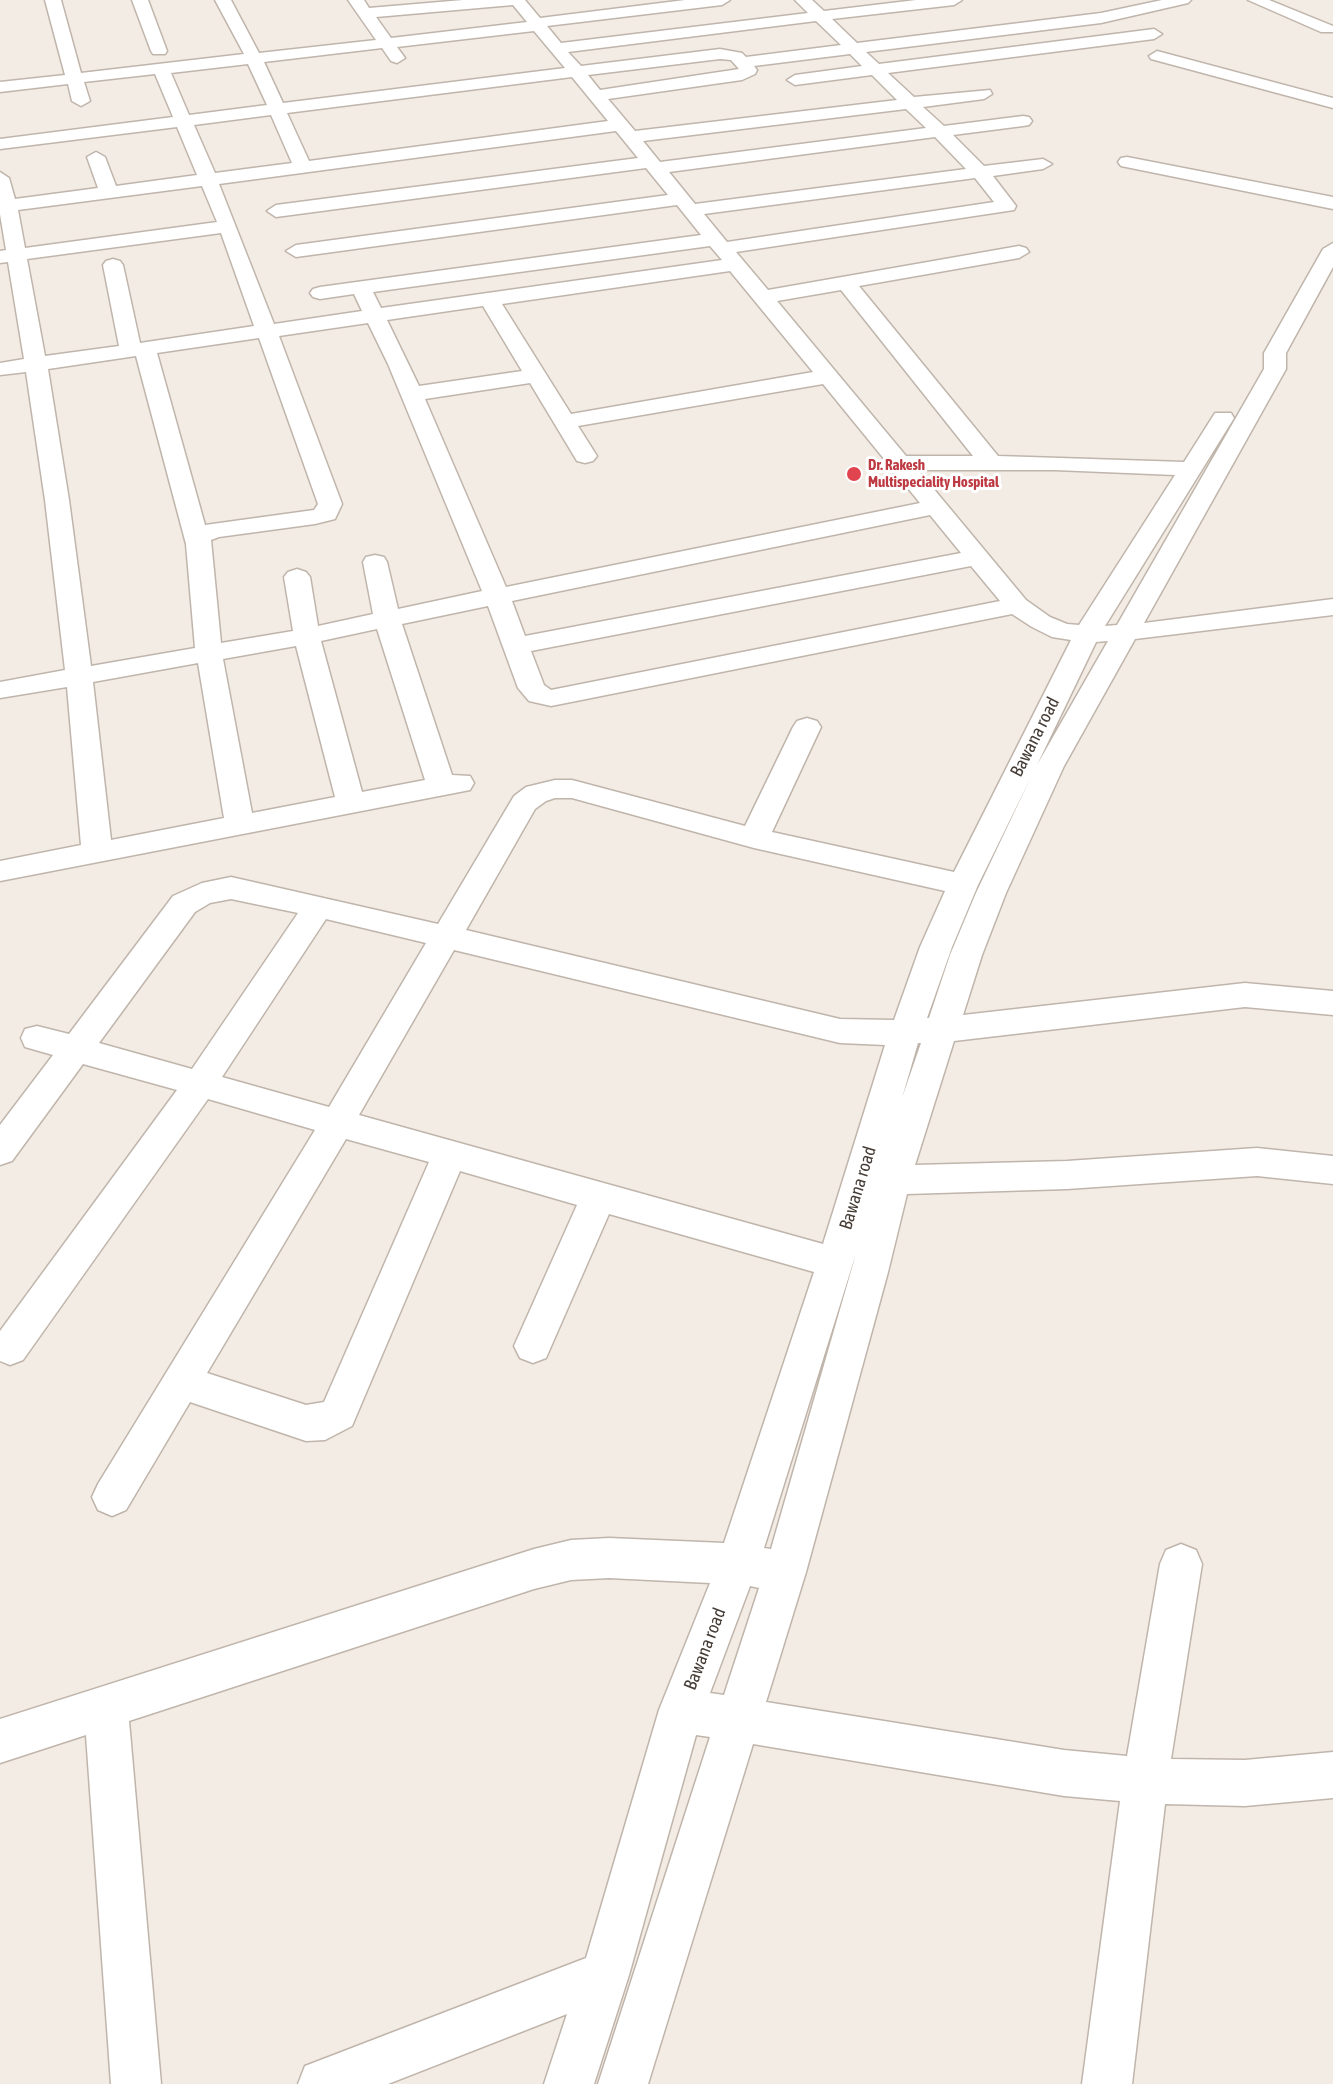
<!DOCTYPE html>
<style>
body{margin:0}
canvas{display:block;background:#f2ece5}
</style>
<canvas width="1333" height="2084"></canvas>
<script>
const ctx = document.querySelector('canvas').getContext('2d');
ctx.lineJoin = 'round';
const shape = rows => new Path2D(rows.map(r => 'M' + r).join(''));
function stroke(path, color, width, dash) { ctx.strokeStyle = color; ctx.lineWidth = width; ctx.lineCap = dash ? 'butt' : 'round'; ctx.setLineDash(dash || []); ctx.stroke(path); }
function paint(path, color) { ctx.fillStyle = color; ctx.fill(path, 'evenodd'); }
function label(font, color, halo, rows, align = 'center') {
  ctx.font = font + ' "Asap Condensed",sans-serif'; ctx.lineWidth = 6; ctx.setLineDash([]); ctx.textBaseline = 'middle'; ctx.strokeStyle = halo; ctx.fillStyle = color; for (const [text, x, y, turn = 0] of rows) {
    ctx.save(); ctx.translate(x, y); ctx.rotate((+turn || 0) * Math.PI / 180); ctx.textAlign = isNaN(turn) ? turn : align; if (halo) ctx.strokeText(text, 0, 0); ctx.fillText(text, 0, 0); ctx.restore();
  }
}
const minor = shape([
 [45,0,61,0,81,73,244,54,215,0,231,0,259,53,376,40,348,0,364,0,369,8,463,0,525,0,540,18,685,0,730,0,722,5,547,26,561,43,808,13,795,0,812,0,824,11,916,0,962,0,954,5,832,19,857,43,1101,13,1162,0,1191,0,1188,3,1101,23,866,52,879,64,1154,29,1162,34,1154,39,888,73,914,97,990,90,992,94,984,99,923,107,944,126,1023,116,1029,117,1032,121,1029,125,1023,126,953,135,984,166,1043,159,1052,164,1043,169,993,176,1016,206,1014,210,736,252,768,290,1019,246,1026,248,1029,252,1019,258,859,286,998,456,1184,462,1215,413,1231,413,1234,418,1105,626,1117,625,1264,369,1264,353,1323,249,1333,243,1333,267,1286,353,1286,369,1144,623,1333,599,1333,615,1135,639,1064,766,1006,893,982,955,963,1015,1245,983,1333,991,1333,1015,1245,1007,954,1041,915,1165,1067,1161,1257,1148,1333,1156,1333,1184,1257,1176,1067,1189,907,1194,888,1272,806,1572,766,1702,1064,1750,1127,1756,1160,1564,1166,1550,1181,1544,1196,1550,1202,1564,1171,1759,1245,1760,1333,1752,1333,1798,1245,1806,1165,1804,1132,2084,1082,2084,1120,1801,1064,1796,753,1744,648,2084,598,2084,710,1737,696,1735,629,1975,594,2084,544,2084,567,2014,388,2084,298,2084,305,2066,586,1958,659,1710,710,1583,609,1578,571,1580,534,1589,129,1721,161,2084,111,2084,86,1735,0,1763,0,1719,534,1549,571,1540,609,1538,724,1543,814,1272,609,1214,546,1358,533,1363,520,1358,514,1346,577,1205,460,1171,352,1426,325,1440,306,1441,190,1402,126,1510,112,1516,98,1510,92,1497,98,1484,315,1130,208,1099,23,1360,10,1365,0,1361,0,1331,177,1090,83,1064,12,1161,0,1165,0,1125,53,1055,25,1047,21,1038,25,1029,37,1026,69,1034,173,896,202,883,231,877,438,924,514,796,526,787,555,780,572,780,745,826,793,727,797,721,807,718,817,721,821,727,772,832,954,872,1071,640,1052,637,1032,627,1012,614,551,706,529,701,518,688,488,606,402,624,452,775,470,776,474,783,470,790,0,881,0,861,81,845,67,687,0,698,0,682,65,670,45,500,26,372,0,375,0,363,24,359,8,262,0,263,0,251,6,250,0,214,0,172,9,178,15,199,98,188,87,157,96,152,105,157,116,186,197,175,177,127,0,149,0,139,173,117,155,74,84,82,90,101,81,106,72,101,68,84,0,92,0,82,65,75,45,0],
 [513,5,527,22,391,38,376,17,513,5],
 [816,21,841,45,746,57,742,53,720,49,581,66,568,52,816,21],
 [534,31,565,68,283,103,264,62,382,48,391,61,397,63,405,58,397,47,534,31],
 [850,54,862,66,795,75,787,80,795,85,872,75,897,100,635,131,608,99,742,80,755,74,757,70,754,66,850,54],
 [720,59,731,60,739,69,600,90,588,75,720,59],
 [248,64,267,105,189,115,171,73,248,64],
 [572,77,608,121,309,161,287,113,572,77],
 [906,109,926,128,660,162,643,141,906,109],
 [271,115,292,163,215,173,194,125,271,115],
 [616,131,638,158,276,205,267,211,276,217,646,168,668,195,296,245,286,251,296,257,677,205,701,235,320,287,313,289,310,293,313,297,320,299,354,294,362,311,274,324,219,184,616,131],
 [935,137,966,169,695,204,669,172,935,137],
 [975,178,994,202,727,242,704,214,975,178],
 [202,186,217,222,25,248,18,210,202,186],
 [221,233,254,326,140,343,123,265,120,261,113,259,106,261,103,265,119,346,45,356,27,259,221,233],
 [710,246,722,260,381,308,373,292,710,246],
 [730,271,813,372,571,414,502,304,730,271],
 [841,290,973,456,906,456,777,301,841,290],
 [483,306,522,371,419,386,387,320,483,306],
 [368,323,388,364,482,591,398,609,387,562,384,557,375,555,366,557,363,562,373,614,318,626,310,577,306,572,297,569,288,572,284,577,293,631,221,643,211,540,219,537,315,524,335,519,342,504,279,336,368,323],
 [259,338,318,504,314,510,205,525,157,353,259,338],
 [136,356,186,544,195,648,91,666,69,500,48,369,136,356],
 [530,383,577,461,585,463,593,461,597,456,578,426,823,384,920,503,506,587,425,399,530,383],
 [918,470,1055,470,1175,475,1079,625,1067,624,1050,617,1026,600,918,470],
 [930,515,961,553,525,636,512,601,930,515],
 [971,566,1000,601,551,690,544,685,531,651,971,566],
 [377,629,425,780,362,792,321,641,377,629],
 [1108,641,1037,765,1096,642,1108,641],
 [296,646,335,797,252,813,223,659,296,646],
 [198,663,224,818,111,840,93,682,198,663],
 [1032,775,976,893,950,955,929,1018,927,1018,952,947,978,885,1032,775],
 [555,798,572,798,754,848,945,891,920,947,894,1020,840,1019,466,930,535,809,546,801,555,798],
 [231,899,298,913,192,1069,99,1043,195,912,210,903,231,899],
 [326,919,426,943,329,1107,222,1077,326,919],
 [454,950,840,1043,885,1045,823,1244,359,1115,454,950],
 [918,1043,921,1043,902,1098,918,1043],
 [346,1139,429,1162,324,1402,306,1405,207,1373,346,1139],
 [856,1254,771,1549,764,1548,853,1263,856,1254],
 [750,1586,759,1588,724,1695,710,1693,750,1586],
 [132,0,148,0,167,51,165,54,153,54,151,51,132,0],
 [1248,0,1269,0,1333,26,1333,32,1321,32,1248,0],
 [1157,51,1333,98,1333,108,1151,59,1149,56,1157,51],
 [1127,157,1333,197,1333,209,1121,166,1118,162,1121,158,1127,157]
]);
stroke(minor, '#c0b5ab', 3);
paint(minor, '#fff');
for (const [x, y, r, color] of [
 [854,474,8,"#e0444e"]
]) { const dot = new Path2D(); dot.arc(x, y, r, 0, 2 * Math.PI); ctx.fillStyle = color; ctx.fill(dot); stroke(dot, '#fff', 2); }
label('bold 15px', '#be3a42', '#fff', [
 ["Dr. Rakesh",868,465],
 ["Multispeciality Hospital",868,482]
], 'left');
label('18px', '#453c35', '#fff', [
 ["Bawana road",1035,737,-63],
 ["Bawana road",858,1188,-73],
 ["Bawana road",705,1649,-69]
]);
</script>
